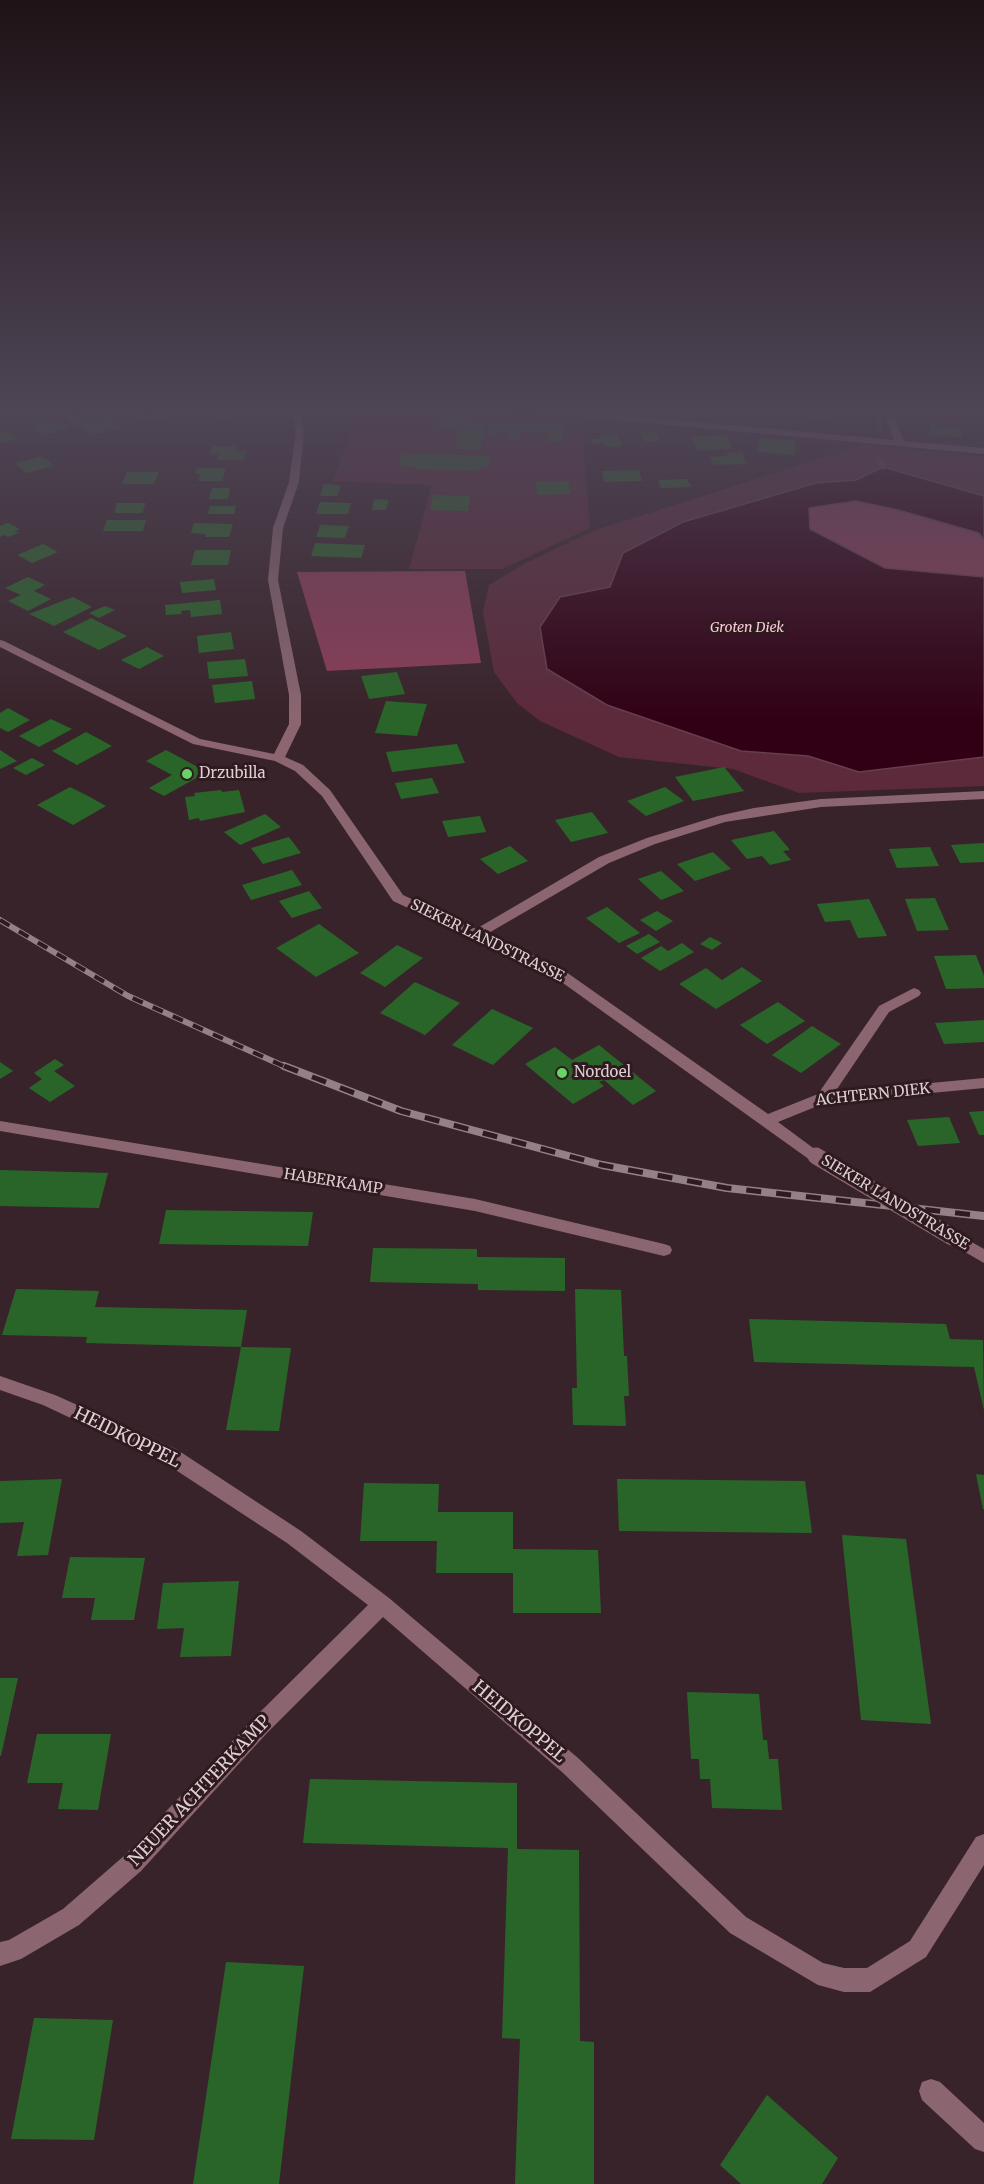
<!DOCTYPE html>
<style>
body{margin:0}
canvas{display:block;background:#39232a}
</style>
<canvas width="984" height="2184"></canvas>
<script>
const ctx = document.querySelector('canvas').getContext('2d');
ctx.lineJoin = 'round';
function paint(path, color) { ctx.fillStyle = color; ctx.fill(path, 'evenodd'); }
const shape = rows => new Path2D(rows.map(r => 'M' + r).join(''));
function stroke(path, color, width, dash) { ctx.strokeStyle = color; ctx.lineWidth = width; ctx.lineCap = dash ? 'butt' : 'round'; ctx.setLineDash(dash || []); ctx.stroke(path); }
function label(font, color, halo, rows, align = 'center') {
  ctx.font = font + ' Merriweather,serif'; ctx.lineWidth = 6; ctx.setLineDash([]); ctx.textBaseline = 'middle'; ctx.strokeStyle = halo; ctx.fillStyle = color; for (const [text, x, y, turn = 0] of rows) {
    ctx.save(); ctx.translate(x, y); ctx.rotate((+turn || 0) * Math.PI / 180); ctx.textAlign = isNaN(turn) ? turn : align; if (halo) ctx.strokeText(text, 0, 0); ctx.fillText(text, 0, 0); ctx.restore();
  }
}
paint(shape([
 [358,413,498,413,581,420,590,528,502,569,409,569,432,485,333,481],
 [863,445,984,457,984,496,883,467,856,480,816,483,623,553,610,587,560,597,547,669,607,705,741,751,808,756,859,772,984,757,984,786,799,793,733,769,619,757,540,721,517,703,494,672,483,612,489,585,526,563,593,531]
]), '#5c2a3b');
paint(shape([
 [856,501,898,510,979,533,984,540,984,577,885,568,810,529,809,508],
 [465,571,481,663,327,671,297,572]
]), '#8c3d58');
const water = shape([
 [883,467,984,496,984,540,979,533,898,510,856,501,809,508,810,529,885,568,984,577,984,757,859,772,808,756,741,751,607,705,547,669,540,627,560,597,610,587,623,553,683,522,816,483,856,480,883,467]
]);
paint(water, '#320014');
stroke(water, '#663e4d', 1.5);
stroke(shape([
 [877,413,880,431],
 [880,462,883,467]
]), '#663e4d', 5);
paint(shape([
 [150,413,173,413,176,416,141,423,135,418,152,414],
 [212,413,243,413,245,414,222,420],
 [753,413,784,413,782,417],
 [797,413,831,413,829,420,796,416],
 [80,414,87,421,111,417,122,428,90,435,80,424,72,426,64,417],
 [437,417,487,419,480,450,454,449,459,427,435,426],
 [61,421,69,429,41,435,33,426],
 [489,422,564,424,562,442,547,442,548,433,520,432,519,440,507,440,508,431,502,431,501,435,487,435],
 [930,425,962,428,962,437,930,435],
 [9,430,18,439,0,443,0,432],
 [640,432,657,432,660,441,644,442],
 [618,433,622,447,605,447,604,443,592,443,590,439,601,439,600,434],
 [726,435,733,449,697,450,691,437],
 [760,438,796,441,794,455,758,452],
 [212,446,237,446,236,451,246,451,244,460,217,460,219,454,210,454],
 [742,452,747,464,714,465,710,457,728,456,726,453],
 [402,453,407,453,490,456,487,468,479,468,479,471,416,469,416,467,399,466],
 [42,456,54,466,26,473,15,463],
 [197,468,226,468,222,481,198,481,200,474,195,474],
 [639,470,642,481,604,482,602,471],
 [127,472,159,472,154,484,122,484],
 [687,479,691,487,661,488,658,480],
 [568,481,571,494,537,495,535,482],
 [324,484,341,485,337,496,320,496],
 [212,488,230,488,228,499,209,499],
 [433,495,470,496,468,511,430,510],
 [374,499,389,500,386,510,372,510],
 [320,502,351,503,348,514,316,514],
 [117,503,146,503,142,513,114,513],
 [210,506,236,506,234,514,208,514],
 [107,520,146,520,143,531,103,531],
 [8,523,20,529,15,531,19,533,8,537,4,535,0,537,0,526],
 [194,523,233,524,229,537,205,537,206,534,191,533],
 [320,525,349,526,345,538,316,537],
 [315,543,365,545,361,558,311,556],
 [43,544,58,552,32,563,17,555],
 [195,550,231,550,228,565,191,565],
 [28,577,45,585,34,591,51,599,28,611,8,601,21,595,5,588],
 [214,579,216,590,182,593,180,582],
 [73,597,92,607,54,626,29,614],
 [220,600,222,614,191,617,190,610,181,611,182,614,166,615,165,605],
 [105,606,115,610,99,618,89,613],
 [91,618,127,636,99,650,63,632],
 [231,632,234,649,199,653,197,636],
 [147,647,164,656,139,669,121,660],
 [245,659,248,676,209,679,207,662],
 [397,672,405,694,369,699,361,676],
 [252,681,255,699,215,703,212,685],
 [386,701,427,704,417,736,375,733],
 [8,708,30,720,8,732,0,728,0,713],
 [51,719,72,729,39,747,19,736],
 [86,732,112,746,77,765,52,751],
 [457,744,465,763,392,772,386,752],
 [0,750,17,761,0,769],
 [166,750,207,772,164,796,149,788,172,775,146,761],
 [32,758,45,765,26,775,13,768],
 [724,767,744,791,693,801,675,777],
 [432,778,439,793,401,799,395,783],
 [70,787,88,796,106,806,73,825,37,805],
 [665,787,684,801,646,816,627,801],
 [221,790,222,792,239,790,245,812,200,821,199,818,189,820,185,797,195,796,194,793],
 [592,812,608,833,571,842,555,820],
 [265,814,281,827,240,845,224,832],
 [480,816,486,832,448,837,442,821],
 [774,831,790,850,783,851,791,860,770,865,762,856,747,859,731,840],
 [289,837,301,853,263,864,251,848],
 [984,843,984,862,960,863,951,845],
 [510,846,528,861,498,874,480,859],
 [930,847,939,866,897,868,889,849],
 [713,852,731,869,695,881,677,864],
 [292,870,302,885,251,900,242,885],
 [661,871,684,891,661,900,638,879],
 [309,891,322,908,292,918,279,901],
 [935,898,949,930,917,931,905,899],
 [869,899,887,936,858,938,850,920,825,922,817,904],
 [607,907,640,933,619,943,586,918],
 [657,911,673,921,656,931,640,920],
 [319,924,359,953,316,977,276,948],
 [649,934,660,942,637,954,626,946],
 [710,937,722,943,712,950,700,944],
 [682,943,694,952,660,971,641,958,661,946,668,951],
 [397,945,423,958,385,987,360,973],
 [976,955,984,976,984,988,946,989,934,956],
 [742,967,762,981,716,1009,679,984,706,968,722,980],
 [415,982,460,1003,425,1035,380,1013],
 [778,1002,805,1021,767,1044,740,1025],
 [492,1009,533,1028,493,1065,452,1045],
 [984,1020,984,1042,944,1044,935,1023],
 [812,1026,841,1044,801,1073,772,1055],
 [599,1045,656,1091,633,1105,604,1080,599,1082,604,1086,573,1104,525,1064,555,1047,572,1060],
 [55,1059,64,1065,54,1071,75,1086,50,1102,29,1088,42,1079,34,1073],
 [0,1062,13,1071,0,1079],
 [984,1111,984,1135,979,1135,969,1112],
 [949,1117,960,1143,918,1146,907,1120],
 [0,1170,108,1173,99,1208,0,1206],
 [166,1210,313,1212,308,1246,159,1244],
 [373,1248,477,1249,477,1257,565,1258,565,1291,478,1290,478,1284,370,1282],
 [16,1289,99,1291,95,1307,247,1310,241,1347,86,1343,87,1337,2,1335],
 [575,1289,621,1290,624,1356,627,1356,629,1396,624,1396,626,1426,573,1425,572,1388,577,1388],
 [749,1319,946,1324,950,1339,983,1340,984,1410,974,1367,754,1362],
 [241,1347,291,1348,279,1431,226,1430],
 [976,1474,984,1475,984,1509,983,1509],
 [62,1479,48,1555,17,1556,24,1522,0,1523,0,1481],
 [617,1479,805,1481,812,1533,619,1531],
 [364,1483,439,1484,438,1512,513,1512,513,1549,598,1550,601,1613,513,1613,513,1573,436,1573,437,1541,360,1541],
 [842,1535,906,1539,931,1724,861,1720],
 [70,1557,145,1558,134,1620,91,1620,95,1598,62,1598],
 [239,1581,231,1656,180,1657,184,1628,157,1629,163,1583],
 [0,1678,18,1678,1,1756,0,1756],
 [687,1692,759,1694,763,1740,767,1740,769,1759,778,1759,782,1810,712,1808,710,1779,700,1779,699,1759,691,1759],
 [37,1734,111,1734,98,1810,58,1809,63,1783,27,1783],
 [310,1779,517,1783,517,1849,579,1850,580,2041,594,2042,594,2184,515,2184,520,2039,502,2038,508,1848,303,1843],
 [226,1962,304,1966,279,2184,193,2184],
 [34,2018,113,2020,94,2140,11,2139],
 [767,2095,838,2158,822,2184,741,2184,720,2165]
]), '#296528');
paint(shape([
 [288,413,297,413,300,416,304,430,299,482,283,528,278,580,301,695,301,724,285,757,303,765,330,790,403,895,476,929,599,857,647,838,718,816,754,808,821,799,984,791,984,799,821,807,725,822,655,844,609,863,487,934,559,967,768,1114,818,1094,879,1006,914,988,919,990,921,993,919,996,889,1012,835,1092,984,1078,984,1088,825,1103,778,1122,824,1156,822,1160,816,1162,810,1160,549,973,393,901,322,796,295,771,275,761,193,744,0,647,0,640,4,641,200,739,274,754,289,724,289,695,268,580,273,528,289,482,296,430,293,419,288,413],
 [569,413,599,413,894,440,884,413,892,413,904,441,984,448,984,454,573,416,569,413],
 [0,1121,475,1199,664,1244,670,1246,672,1250,670,1254,664,1256,475,1211,0,1131,0,1121],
 [952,1231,984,1249,984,1263,946,1241,944,1237,946,1233,952,1231],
 [0,1376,55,1395,176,1449,301,1531,389,1598,578,1758,746,1917,823,1963,844,1968,867,1968,910,1941,976,1837,984,1834,984,1865,926,1957,870,1992,844,1992,818,1985,730,1933,562,1772,383,1617,267,1733,141,1871,79,1925,21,1959,0,1966,0,1942,9,1940,63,1909,125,1855,253,1719,368,1605,287,1543,162,1461,43,1405,0,1390,0,1376],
 [931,2079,940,2082,984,2123,984,2152,975,2149,922,2100,919,2091,922,2082,931,2079]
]), '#8b6670');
const railFar1 = shape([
 [0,920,128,996,288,1068]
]);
const rail = shape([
 [284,1066,401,1111,602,1165,727,1188,984,1216]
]);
stroke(railFar1, '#938186', 6);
stroke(rail, '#938186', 8);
stroke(railFar1, '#2f1a20', 4, [11]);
stroke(rail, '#2f1a20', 5, [15]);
stroke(shape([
 [816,1156,952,1237]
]), '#8b6670', 17);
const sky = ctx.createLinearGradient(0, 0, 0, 719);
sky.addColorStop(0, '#1f1317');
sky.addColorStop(0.57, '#4e4555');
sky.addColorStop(1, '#4e455500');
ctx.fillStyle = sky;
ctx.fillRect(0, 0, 984, 719);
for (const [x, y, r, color] of [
 [187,774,6,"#68d465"],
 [562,1073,6,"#68d465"]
]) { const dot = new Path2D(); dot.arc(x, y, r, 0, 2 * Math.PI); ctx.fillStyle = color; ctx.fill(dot); stroke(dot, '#2f1a20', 2); }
label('italic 14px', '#f8c8d5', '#2f1a20', [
 ["Groten Diek",747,628]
]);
label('15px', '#decfd3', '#2f1a20', [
 ["Drzubilla",199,774],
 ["Nordoel",574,1073]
], 'left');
label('15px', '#decfd3', '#2f1a20', [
 ["SIEKER LANDSTRASSE",487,941,26],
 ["ACHTERN DIEK",873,1095,-6],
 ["HABERKAMP",333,1182,9],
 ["SIEKER LANDSTRASSE",895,1203,31]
]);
label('18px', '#decfd3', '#2f1a20', [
 ["HEIDKOPPEL",127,1438,26],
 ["HEIDKOPPEL",519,1722,40],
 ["NEUER ACHTERKAMP",200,1791,-47]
]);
</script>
